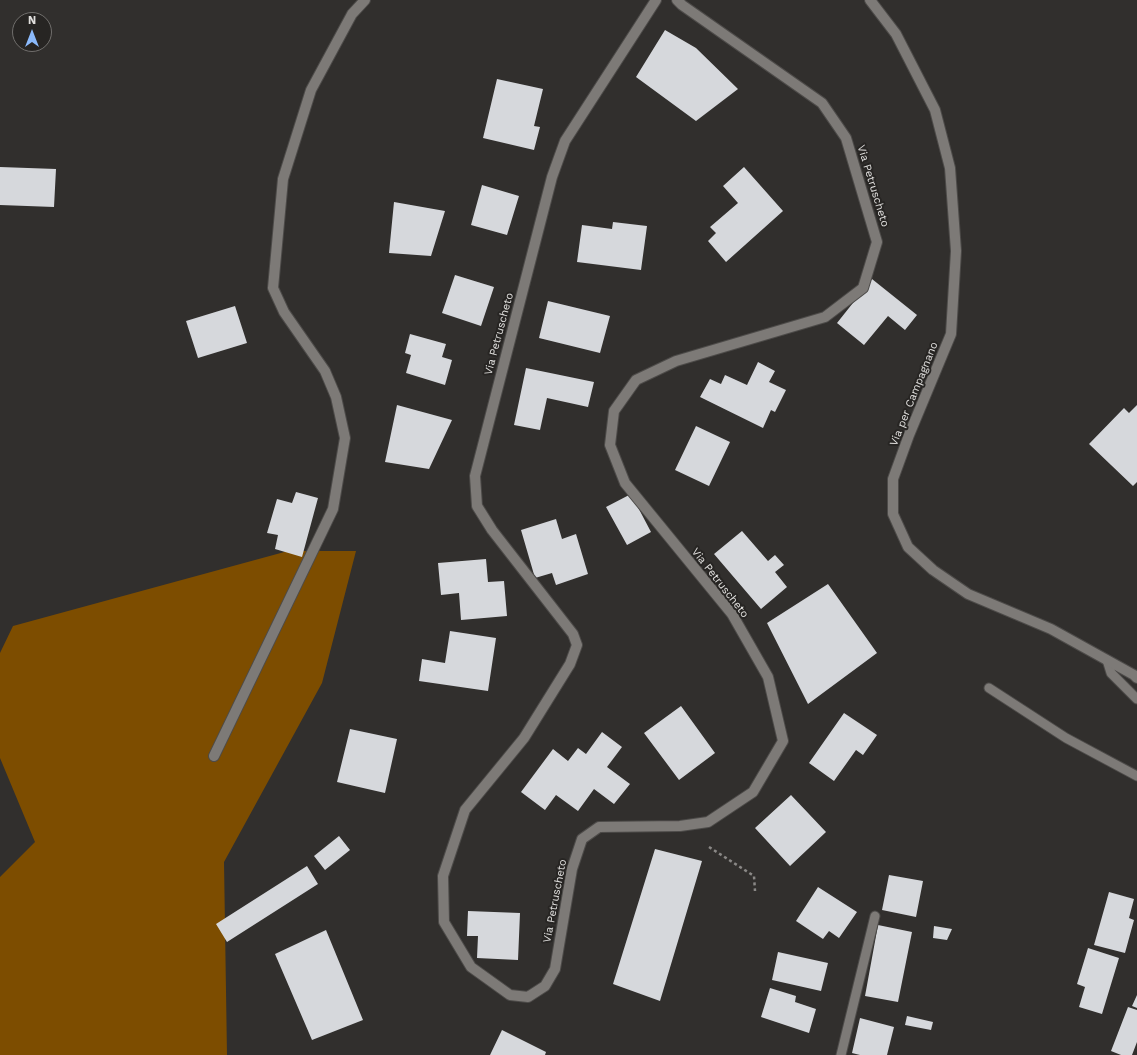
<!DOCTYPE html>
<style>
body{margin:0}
#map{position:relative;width:1137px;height:1055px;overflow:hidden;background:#312f2d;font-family:"Work Sans",sans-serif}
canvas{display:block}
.north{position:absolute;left:12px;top:12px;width:40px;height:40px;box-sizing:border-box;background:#272523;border:1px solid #716f6d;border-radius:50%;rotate:0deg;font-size:11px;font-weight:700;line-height:16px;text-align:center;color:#e0dfdd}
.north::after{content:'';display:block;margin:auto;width:14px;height:18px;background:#8bbafc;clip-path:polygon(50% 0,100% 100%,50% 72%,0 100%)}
</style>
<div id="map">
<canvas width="1137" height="1055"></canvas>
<div class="north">N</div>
</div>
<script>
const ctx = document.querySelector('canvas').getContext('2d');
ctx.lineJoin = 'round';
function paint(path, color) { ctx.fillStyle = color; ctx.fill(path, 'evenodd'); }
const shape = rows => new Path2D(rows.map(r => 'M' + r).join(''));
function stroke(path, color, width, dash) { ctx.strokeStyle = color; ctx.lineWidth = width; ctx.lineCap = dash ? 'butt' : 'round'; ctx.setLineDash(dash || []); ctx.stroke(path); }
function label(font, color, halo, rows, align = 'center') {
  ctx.font = font + ' "Work Sans",sans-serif'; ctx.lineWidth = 4; ctx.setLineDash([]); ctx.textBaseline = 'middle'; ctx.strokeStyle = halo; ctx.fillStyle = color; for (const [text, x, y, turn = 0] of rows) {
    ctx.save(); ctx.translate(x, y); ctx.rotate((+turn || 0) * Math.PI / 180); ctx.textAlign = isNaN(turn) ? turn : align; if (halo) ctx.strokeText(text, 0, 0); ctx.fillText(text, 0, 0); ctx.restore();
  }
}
paint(shape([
 [288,551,356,551,322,683,224,862,227,1055,0,1055,0,877,35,842,0,758,0,653,13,626]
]), '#7d4d00');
paint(shape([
 [665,30,696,48,738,89,696,121,636,77],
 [497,79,543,89,534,126,540,127,534,150,483,138],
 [0,167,56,169,54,207,0,205],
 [744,167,783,211,726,262,708,241,716,233,710,227,738,203,723,186],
 [482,185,519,196,507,235,471,225],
 [394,202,445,211,431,256,389,253],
 [613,222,647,226,641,270,577,262,582,225,612,229],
 [455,275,494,287,481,326,442,313],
 [872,279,917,315,905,330,888,316,864,345,837,323],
 [548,301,610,316,600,353,539,338],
 [235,306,247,343,198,358,186,321],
 [410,334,446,344,442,357,452,360,445,385,406,373,411,355,405,353],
 [758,362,775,371,769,382,786,390,775,412,771,410,763,428,700,397,710,379,721,384,725,375,747,385],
 [526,368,594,382,588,407,547,398,540,430,514,425],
 [397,405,452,420,429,469,385,462],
 [1137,405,1137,482,1133,486,1089,444,1124,408,1129,413],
 [696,426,730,442,709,486,675,470],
 [296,492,318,498,302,557,275,549,278,535,267,533,277,499,292,503],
 [631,494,651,532,627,545,606,507],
 [556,519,562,539,576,534,588,574,556,585,552,573,535,578,521,530],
 [742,531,768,561,775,555,784,565,775,572,787,587,761,609,714,554],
 [486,559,488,582,504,581,507,616,461,620,459,593,441,595,438,563],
 [828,584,877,653,808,704,767,623],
 [450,631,496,638,488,691,419,681,422,659,445,663],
 [681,706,715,753,679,780,644,733],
 [844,713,877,735,863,755,856,750,834,781,809,763],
 [350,729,397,739,385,793,337,782],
 [602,732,622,747,607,767,630,784,614,804,594,789,578,811,556,795,545,810,521,792,553,749,568,761,578,748,586,754],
 [791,795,826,832,790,866,755,828],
 [339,836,350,850,325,870,314,856],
 [655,849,702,861,660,1001,613,984],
 [307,866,318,884,227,942,216,924],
 [889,875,923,881,916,917,882,910],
 [818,887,857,912,839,938,829,931,823,939,796,921],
 [1109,892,1134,899,1129,918,1134,920,1125,953,1094,945],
 [468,911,520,913,518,960,477,958,478,936,467,936],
 [878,925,912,932,898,1002,865,996],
 [934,926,952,929,947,940,933,938],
 [326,930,363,1020,312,1040,275,954],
 [1088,948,1119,958,1102,1014,1079,1007,1085,987,1077,984],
 [778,952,828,963,821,991,772,980],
 [770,988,796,996,795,1002,816,1009,809,1033,761,1017],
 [1137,995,1137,1008,1132,1006],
 [1128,1007,1137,1010,1137,1042,1132,1055,1121,1055,1111,1051],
 [907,1016,933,1022,931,1030,905,1025],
 [860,1018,894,1027,887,1055,860,1055,852,1053],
 [502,1030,546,1052,545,1055,490,1055]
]), '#d6d8dc');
const service = shape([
 [1107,660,1111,673,1137,699],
 [989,688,1066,738,1137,776],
 [841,1055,875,916]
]);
const minor = shape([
 [656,0,565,141,552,177,475,476,477,506,492,530,573,634,577,645,570,664,524,738,465,810,443,876,444,922,471,967,510,995,528,997,545,986,555,969,572,869,582,839,599,827,680,826,708,822,753,792,783,741,768,677,732,614,625,483,610,445,614,411,636,380,676,361,825,317,863,288,877,242,846,138,822,103,682,5,677,0],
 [214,756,333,509,345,438,336,397,325,371,284,312,273,288,283,179,311,90,352,14,365,0]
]);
const tertiary = shape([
 [870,0,896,34,935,110,950,168,956,251,951,334,909,435,893,479,893,514,908,547,933,570,968,594,1051,629,1134,675,1137,678]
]);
stroke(service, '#4d4b49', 11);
stroke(minor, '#4d4b49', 12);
stroke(tertiary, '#4d4b49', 12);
stroke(shape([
 [709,847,754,876,755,891]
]), '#8a8886', 2.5, [3, 3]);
stroke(service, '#7d7a77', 9);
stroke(minor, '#7d7a77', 10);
stroke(tertiary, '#7d7a77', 10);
label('11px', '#e0dfdd', '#272523', [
 ["Via Petruscheto",873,186,73],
 ["Via Petruscheto",499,334,-75],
 ["Via per Campagnano",914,394,-68],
 ["Via Petruscheto",720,583,52],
 ["Via Petruscheto",555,901,-79]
]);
</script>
